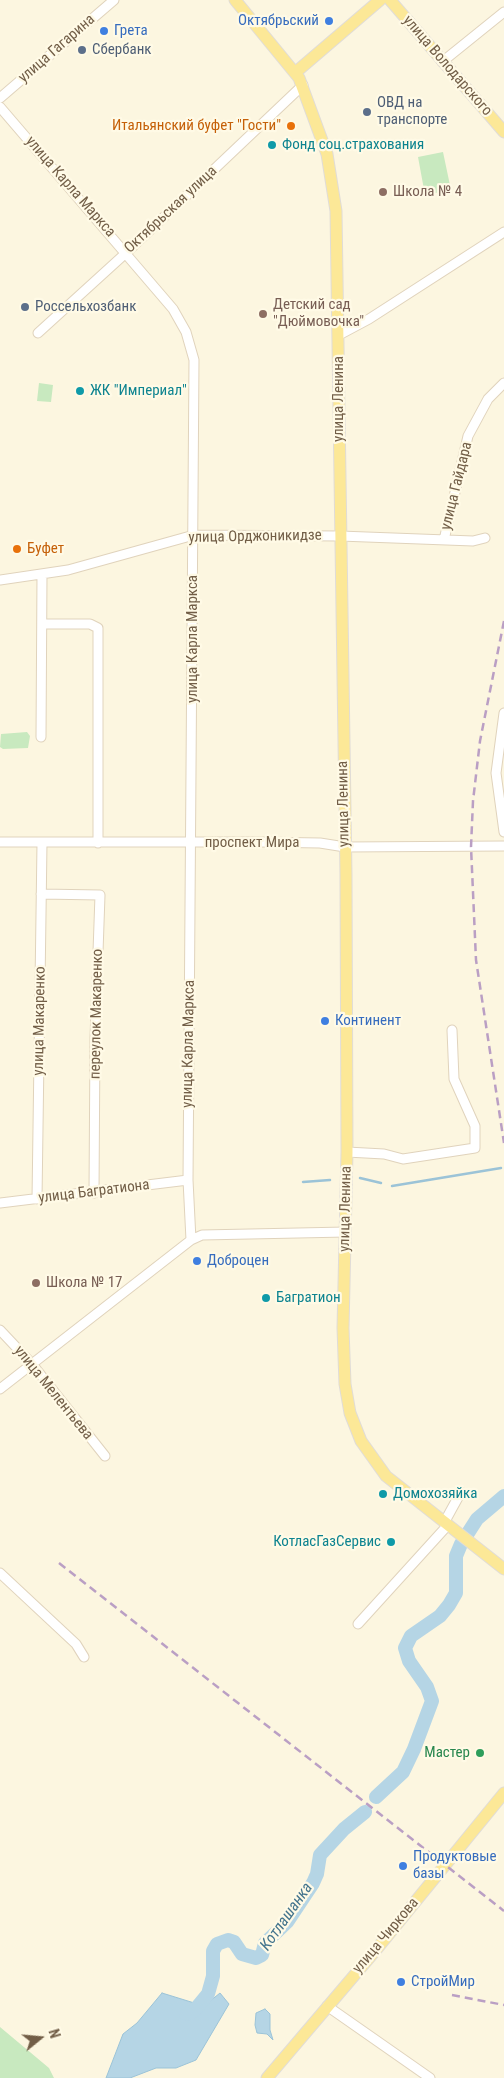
<!DOCTYPE html>
<meta charset="utf-8">
<style>
body{margin:0}
#map{position:relative;width:504px;height:2078px;overflow:hidden;background:#fcf6e0;font-family:"Roboto Condensed",sans-serif}
canvas{display:block}
.north{position:absolute;left:15px;top:2013px;width:50px;height:50px;-webkit-text-stroke:4px #fffae6;paint-order:stroke;rotate:73deg;font-size:14px;font-weight:700;line-height:20px;text-align:center;color:#725e47}
.north::after{content:'';display:block;margin:auto;width:18px;height:22px;background:#725e47;clip-path:polygon(50% 0,100% 100%,50% 72%,0 100%)}
</style>
<div id="map">
<canvas width="504" height="2078"></canvas>
<div class="north">N</div>
</div>
<script>
const ctx = document.querySelector('canvas').getContext('2d');
ctx.lineJoin = 'round';
function paint(path, color) { ctx.fillStyle = color; ctx.fill(path, 'evenodd'); }
const shape = rows => new Path2D(rows.map(r => 'M' + r).join(''));
function stroke(path, color, width, dash) { ctx.strokeStyle = color; ctx.lineWidth = width; ctx.lineCap = dash ? 'butt' : 'round'; ctx.setLineDash(dash || []); ctx.stroke(path); }
function label(font, color, halo, rows, align = 'center') {
  ctx.font = font + ' "Roboto Condensed",sans-serif'; ctx.lineWidth = 4.5; ctx.setLineDash([]); ctx.textBaseline = 'middle'; ctx.strokeStyle = halo; ctx.fillStyle = color; for (const [text, x, y, turn = 0] of rows) {
    ctx.save(); ctx.translate(x, y); ctx.rotate((+turn || 0) * Math.PI / 180); ctx.textAlign = isNaN(turn) ? turn : align; if (halo) ctx.strokeText(text, 0, 0); ctx.fillText(text, 0, 0); ctx.restore();
  }
}
paint(shape([
 [443,152,451,190,425,195,418,157],
 [39,383,53,385,51,402,37,401],
 [27,732,30,736,28,748,3,749,0,747,1,734],
 [0,2027,49,2068,54,2078,0,2078]
]), '#c8e9bf');
const water = shape([
 [162,1993,204,2006,220,1993,229,2004,196,2060,176,2068,156,2068,130,2078,106,2078,123,2034,137,2023,162,1993],
 [265,2009,270,2014,270,2030,273,2040,267,2034,257,2033,255,2025,256,2013,265,2009]
]);
paint(water, '#b5d5e5');
stroke(water, '#9bc3d7', 1);
stroke(shape([
 [360,1178,381,1183],
 [303,1182,330,1180],
 [392,1186,501,1168]
]), '#9bc3d7', 2.5);
stroke(shape([
 [376,1797,403,1772,414,1749,432,1701,427,1687,409,1661,405,1648,411,1636,440,1616,449,1605,456,1593,456,1556,461,1544,477,1519,504,1496],
 [186,2014,194,2011,208,1994,213,1976,213,1951,217,1944,228,1940,234,1942,242,1954,256,1958,262,1955,265,1943,287,1922,313,1883,317,1874,320,1855,344,1829,365,1812]
]), '#b5d5e5', 14);
const minor = shape([
 [442,62,504,12],
 [0,98,114,0],
 [0,107,173,309,186,332,194,360,188,1180,191,1240],
 [38,333,127,252,303,85],
 [339,335,369,319,504,232],
 [444,540,468,436,488,399,504,383],
 [0,580,68,570,194,535,340,536,473,541,485,538],
 [42,624,90,624,98,628,98,843],
 [504,713,496,773,504,832],
 [41,737,42,575],
 [0,842,259,842,320,843,345,847,504,846],
 [41,894,100,895,95,1038,94,1193],
 [347,1152,384,1154,403,1159,475,1148,475,1126,454,1079,452,1030],
 [37,1199,42,843],
 [0,1203,188,1180],
 [0,1330,32,1364,105,1456],
 [0,1389,191,1240,202,1235,346,1232],
 [444,1523,461,1492],
 [0,1573,76,1644,84,1657],
 [358,1624,447,1526],
 [327,2006,430,2078]
]);
const major = shape([
 [235,0,299,78,327,154,336,211,346,875,347,1152,343,1328,345,1384,350,1413,361,1441,386,1476,504,1569],
 [390,0,504,132],
 [296,72,380,0],
 [267,2078,375,1951,504,1793]
]);
stroke(minor, '#e0d3bc', 11);
stroke(major, '#e0dcd7', 13);
stroke(minor, '#fff', 9);
stroke(major, '#fce897', 11);
stroke(shape([
 [504,621,480,741,473,801,471,847,476,960,504,1143],
 [59,1563,504,1911],
 [452,1995,504,2005]
]), '#ba9fc4', 2.5, [8, 5]);
for (const [x, y, r, color] of [
 [329,21,5,"#3f7fe0"],
 [104,31,5,"#3f7fe0"],
 [82,50,5,"#5c6f8a"],
 [367,112,5,"#5c6f8a"],
 [291,126,5,"#e8710a"],
 [272,145,5,"#0f9aa8"],
 [383,192,5,"#8d6e63"],
 [25,307,5,"#5c6f8a"],
 [263,314,5,"#8d6e63"],
 [80,391,5,"#0f9aa8"],
 [17,549,5,"#e8710a"],
 [325,1021,5,"#3f7fe0"],
 [197,1261,5,"#3f7fe0"],
 [36,1283,5,"#8d6e63"],
 [266,1298,5,"#0f9aa8"],
 [383,1494,5,"#0f9aa8"],
 [391,1542,5,"#0f9aa8"],
 [480,1753,5,"#2e9e5b"],
 [403,1866,5,"#3f7fe0"],
 [401,1982,5,"#3f7fe0"]
]) { const dot = new Path2D(); dot.arc(x, y, r, 0, 2 * Math.PI); ctx.fillStyle = color; ctx.fill(dot); stroke(dot, '#fffae6', 2); }
label('15px', '#366cbe', '#fffae6', [
 ["Октябрьский",319,21,"right"],
 ["Грета",114,31],
 ["Континент",335,1021],
 ["Доброцен",207,1261],
 ["Продуктовые",413,1857],
 ["базы",413,1874],
 ["СтройМир",411,1982]
], 'left');
label('15px', '#725e47', '#fffae6', [
 ["улица Гагарина",57,49,-41],
 ["улица Володарского",447,66,49],
 ["улица Карла Маркса",70,187,49],
 ["Октябрьская улица",171,210,-43],
 ["улица Ленина",339,399,-90],
 ["улица Гайдара",457,486,-76],
 ["улица Орджоникидзе",255,537,-1],
 ["улица Карла Маркса",193,639,-90],
 ["улица Ленина",344,804,-91],
 ["проспект Мира",252,843],
 ["переулок Макаренко",97,1014,-89],
 ["улица Макаренко",40,1021,-89],
 ["улица Карла Маркса",189,1044,-89],
 ["улица Багратиона",94,1192,-7],
 ["улица Ленина",346,1209,-89],
 ["улица Мелентьева",53,1393,51],
 ["улица Чиркова",386,1936,-50]
]);
label('15px', '#4e5e75', '#fffae6', [
 ["Сбербанк",92,50],
 ["ОВД на",377,103],
 ["транспорте",377,120],
 ["Россельхозбанк",35,307]
], 'left');
label('15px', '#c56008', '#fffae6', [
 ["Итальянский буфет \"Гости\"",281,126],
 ["Буфет",27,549,"left"]
], 'right');
label('15px', '#0d838f', '#fffae6', [
 ["Фонд соц.страхования",282,145],
 ["ЖК \"Империал\"",90,391],
 ["Багратион",276,1298],
 ["Домохозяйка",393,1494],
 ["КотласГазСервис",381,1542,"right"]
], 'left');
label('15px', '#785e54', '#fffae6', [
 ["Школа № 4",393,192],
 ["Детский сад",273,305],
 ["\"Дюймовочка\"",273,322],
 ["Школа № 17",46,1283]
], 'left');
label('15px', '#27864d', '#fffae6', [
 ["Мастер",470,1753]
], 'right');
label('italic 16px', '#43748d', '#fffae6', [
 ["Котлашанка",287,1917,-55]
]);
</script>
